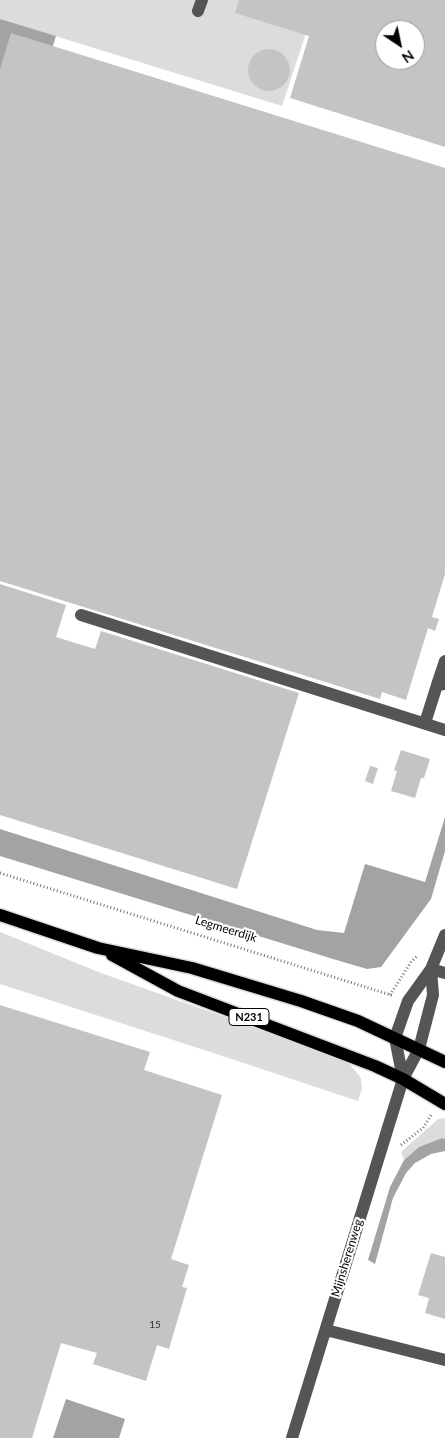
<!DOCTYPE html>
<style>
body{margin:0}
#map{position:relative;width:445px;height:1438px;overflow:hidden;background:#fff;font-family:Lato,sans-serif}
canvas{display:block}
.north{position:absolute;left:375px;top:20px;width:50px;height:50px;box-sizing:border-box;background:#fff;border:1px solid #999;border-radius:50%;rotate:146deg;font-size:14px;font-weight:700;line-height:20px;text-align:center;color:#000}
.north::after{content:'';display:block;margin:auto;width:18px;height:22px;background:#000;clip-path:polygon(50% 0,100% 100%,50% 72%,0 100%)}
</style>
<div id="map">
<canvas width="445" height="1438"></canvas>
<div class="north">N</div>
</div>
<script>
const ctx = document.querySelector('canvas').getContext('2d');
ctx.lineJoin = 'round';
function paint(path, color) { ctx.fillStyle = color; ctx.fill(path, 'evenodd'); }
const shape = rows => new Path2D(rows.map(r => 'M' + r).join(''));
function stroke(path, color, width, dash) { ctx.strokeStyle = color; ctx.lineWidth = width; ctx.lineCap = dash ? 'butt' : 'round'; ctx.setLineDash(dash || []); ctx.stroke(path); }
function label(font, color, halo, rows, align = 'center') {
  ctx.font = font + ' Lato,sans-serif'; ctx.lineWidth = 4.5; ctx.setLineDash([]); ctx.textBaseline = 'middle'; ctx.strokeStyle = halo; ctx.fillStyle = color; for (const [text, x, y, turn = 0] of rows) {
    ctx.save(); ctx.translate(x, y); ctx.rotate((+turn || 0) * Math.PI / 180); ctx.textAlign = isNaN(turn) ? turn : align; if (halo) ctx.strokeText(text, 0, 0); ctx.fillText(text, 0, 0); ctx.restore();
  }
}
paint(shape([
 [0,0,317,0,282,106,0,19],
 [0,932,101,973,343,1059,348,1062,361,1078,362,1089,358,1101,232,1059,0,984],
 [445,1118,445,1139,442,1138,419,1147,404,1160,401,1152,438,1119]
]), '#dcdcdc');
paint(shape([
 [0,19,56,36,0,213],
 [445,817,445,851,431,899,381,967,367,969,333,959,0,856,0,829,317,930,344,933,365,864,425,882],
 [442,1138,445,1139,445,1151,431,1154,415,1163,406,1173,393,1198,375,1264,368,1260,390,1187,404,1160,419,1147],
 [66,1399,125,1419,119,1438,53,1438]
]), '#a3a3a3');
paint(shape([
 [239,0,445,0,445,147,290,98,309,36,235,13],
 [385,30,415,30,415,60,385,60],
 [11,33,445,168,445,574,432,617,439,619,435,631,428,628,406,700,382,692,380,699,0,581,0,69],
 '248 70a21 21 0 1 1 42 0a21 21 0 1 1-42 0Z',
 [0,584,66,605,56,637,95,649,101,631,299,693,237,889,0,815],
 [401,750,430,759,424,778,421,778,415,798,391,791,397,771,394,770],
 [370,766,378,768,373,784,365,781],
 [0,1005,150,1052,144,1070,222,1095,171,1259,189,1265,182,1287,187,1288,169,1349,157,1345,146,1381,93,1364,97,1353,61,1343,32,1438,0,1438],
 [431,1253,445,1257,445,1319,425,1313,429,1298,418,1295]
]), '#c4c4c4');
const major = shape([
 [0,915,98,948,192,968,301,1001,358,1021,445,1062],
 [112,955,178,991,375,1066,403,1079,445,1104]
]);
stroke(major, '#dbdbdb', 15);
stroke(shape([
 [0,873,394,996],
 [390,995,411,962,417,956],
 [401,1145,423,1128,431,1115]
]), '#777', 3, [1, 2.5]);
stroke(shape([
 [198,11,202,0],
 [81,615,445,730],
 [437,685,445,661],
 [425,723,437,685,445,684],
 [431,969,445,973],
 [403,1079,395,1038,408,1001,431,969,445,935],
 [326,1330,445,1360],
 [292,1438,403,1079,419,1049,433,995,431,969]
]), '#555', 12);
stroke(major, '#000', 12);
label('10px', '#313131', null, [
 ["15",155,1325]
]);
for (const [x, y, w] of [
 [249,1017,40]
]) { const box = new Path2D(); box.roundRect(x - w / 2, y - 8.5, w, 17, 4); ctx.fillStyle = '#fff'; ctx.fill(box); stroke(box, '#000', 1); }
label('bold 11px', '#000', null, [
 ["N231",249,1017]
]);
label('12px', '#000', '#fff', [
 ["Legmeerdijk",226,929,17],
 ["Mijnsherenweg",347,1258,-73]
]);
</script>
